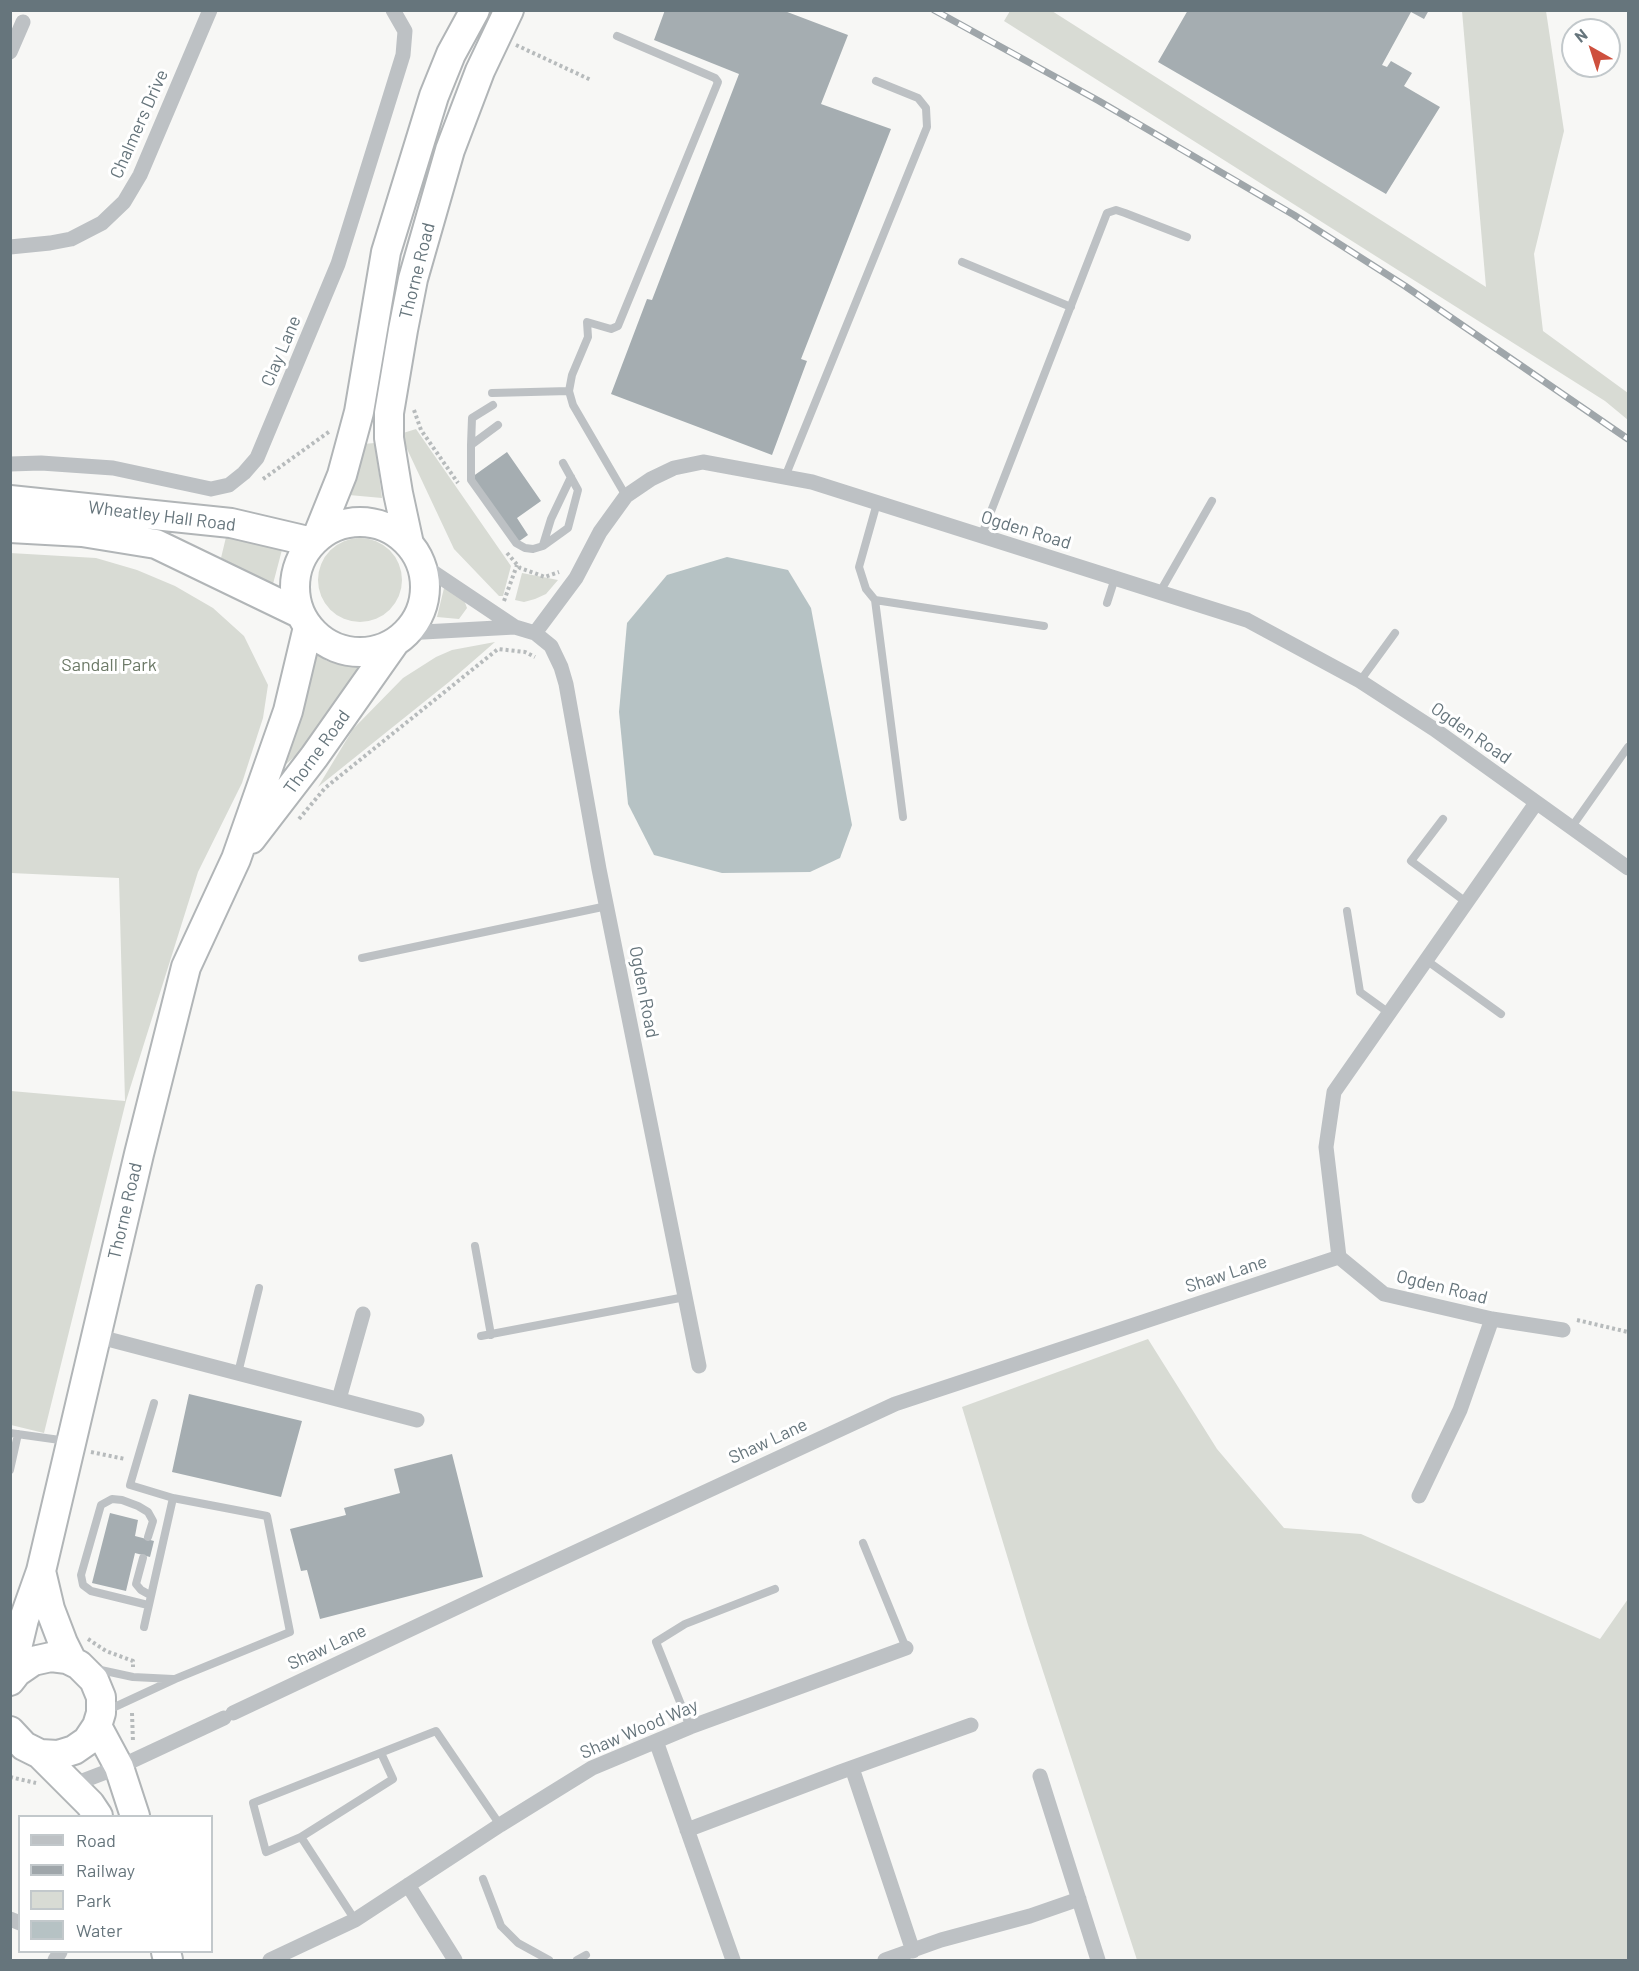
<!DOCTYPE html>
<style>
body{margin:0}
#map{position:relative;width:1639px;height:1971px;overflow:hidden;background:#f7f7f5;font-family:Barlow,sans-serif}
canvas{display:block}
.frame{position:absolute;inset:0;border:12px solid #66757c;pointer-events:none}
.legend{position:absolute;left:18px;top:1815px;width:195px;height:138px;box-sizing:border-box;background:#fff;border:2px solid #c2c8cb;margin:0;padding:8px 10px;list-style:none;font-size:18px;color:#66757c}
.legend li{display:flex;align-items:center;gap:12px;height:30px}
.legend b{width:30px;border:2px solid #c2c8cb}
.north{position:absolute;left:1561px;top:18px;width:60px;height:60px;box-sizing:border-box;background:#fff;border:2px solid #c2c8cb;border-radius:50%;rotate:321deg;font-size:16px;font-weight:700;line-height:24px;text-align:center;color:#66757c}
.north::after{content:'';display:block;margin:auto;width:21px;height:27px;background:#ce503e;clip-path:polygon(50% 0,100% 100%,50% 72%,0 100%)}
</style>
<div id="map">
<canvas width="1639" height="1971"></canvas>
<div class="frame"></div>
<ul class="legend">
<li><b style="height:8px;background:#bdc1c4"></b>Road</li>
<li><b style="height:8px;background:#9fa6aa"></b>Railway</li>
<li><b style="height:16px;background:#d8dbd4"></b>Park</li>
<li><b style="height:16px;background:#b6c2c4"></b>Water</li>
</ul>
<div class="north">N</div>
</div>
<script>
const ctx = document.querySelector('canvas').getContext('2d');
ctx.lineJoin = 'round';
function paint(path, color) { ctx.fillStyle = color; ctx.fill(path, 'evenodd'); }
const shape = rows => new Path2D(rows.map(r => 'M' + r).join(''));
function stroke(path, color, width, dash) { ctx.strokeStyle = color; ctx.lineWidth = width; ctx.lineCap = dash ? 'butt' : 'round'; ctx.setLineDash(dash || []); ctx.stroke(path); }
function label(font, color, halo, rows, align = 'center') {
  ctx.font = font + ' Barlow,sans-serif'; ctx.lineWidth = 6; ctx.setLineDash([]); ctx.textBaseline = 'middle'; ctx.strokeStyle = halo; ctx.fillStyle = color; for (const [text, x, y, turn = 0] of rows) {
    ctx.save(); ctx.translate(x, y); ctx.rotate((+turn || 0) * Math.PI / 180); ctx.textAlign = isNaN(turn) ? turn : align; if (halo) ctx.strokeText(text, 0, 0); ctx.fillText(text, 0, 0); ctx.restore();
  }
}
paint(shape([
 [1010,11,1052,11,1486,287,1462,11,1546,11,1564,131,1534,254,1543,331,1628,393,1628,420,1605,401,1004,21],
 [416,429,511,566,503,596,499,596,454,549,400,434],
 [375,443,382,498,349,495,362,444],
 [227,533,283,546,273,584,221,558],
 '318 580a42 42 0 1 1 84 0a42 42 0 1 1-84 0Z',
 [10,553,96,558,137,570,175,586,213,608,244,636,268,685,263,718,242,783,198,872,126,1101,44,1433,11,1425,11,1091,125,1101,119,878,11,873],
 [522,573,558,580,546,594,535,599,524,602,515,600],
 [444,588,463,597,467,608,459,619,437,617],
 [495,642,449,682,318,787,353,729,403,678,436,657,452,650],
 [314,652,327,661,365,665,322,732,282,768],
 [1148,1339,1217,1449,1284,1528,1361,1534,1600,1639,1628,1599,1628,1960,1137,1960,1028,1625,962,1407]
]), '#d8dbd4');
paint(shape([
 [727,557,788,570,811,608,852,825,840,858,810,872,722,873,654,855,628,804,619,712,627,623,667,575]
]), '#b6c2c4');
paint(shape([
 [665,10,782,10,848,35,821,104,891,129,801,359,807,361,772,455,611,394,647,299,652,300,739,74,654,40],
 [1188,10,1429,10,1424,19,1411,12,1382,65,1387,67,1391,61,1412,73,1404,86,1440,107,1386,194,1158,62],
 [507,452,541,501,517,518,528,535,518,542,472,477],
 [189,1394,302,1421,281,1497,172,1472],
 [452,1454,483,1577,320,1619,307,1570,301,1571,290,1529,346,1515,344,1508,400,1493,394,1469],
 [110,1513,138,1520,135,1536,154,1541,150,1557,135,1553,126,1591,92,1583]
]), '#a5adb1');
const highway = shape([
 [10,500,231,523,312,542],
 '295 587a65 65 0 1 1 130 0a65 65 0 1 1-130 0Z',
 [10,528,82,532,156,544,299,613],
 [317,537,342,475,359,412,386,252,434,96,451,54,475,10],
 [409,544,398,493,389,438,389,413,403,330,413,279,450,150,480,71,509,10],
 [251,839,314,757,395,642],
 [41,1571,50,1609,63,1643,72,1661],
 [10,1677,24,1619,41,1571,139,1154,186,967,236,859,288,711,308,627],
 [10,1681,17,1672,33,1661,51,1657,67,1659,79,1665,94,1680,101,1697,101,1713,97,1726,87,1741,74,1750,58,1755,40,1754,24,1746,10,1731],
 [97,1726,119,1767,135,1816],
 [40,1754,90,1804,98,1816],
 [166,1952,168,1960]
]);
stroke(highway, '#b1b5b7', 32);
stroke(shape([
 [516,45,591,80],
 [414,410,421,430,458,483],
 [263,479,330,431],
 [507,553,520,568,545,577,559,572],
 [504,601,517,565],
 [299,819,325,788,498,649,525,652,535,657],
 [1577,1320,1628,1332],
 [91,1452,125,1459],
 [88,1639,106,1651,133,1661,133,1667],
 [132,1713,133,1742],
 [10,1777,36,1783]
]), '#b7bbbc', 4, [3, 3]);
stroke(shape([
 [617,36,715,78,718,82,618,326,611,329,587,322,588,337,572,375,569,391,573,405,626,496],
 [962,262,1071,307],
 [492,393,569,391],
 [498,425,471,445,471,480,516,543,525,548,533,549,543,546,568,528,578,490,563,463],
 [471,445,472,418,493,405],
 [785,477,927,127,926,108,918,98,876,81],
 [877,503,859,567,866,589,875,600,1044,626],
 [981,537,1107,213,1116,210,1125,213,1187,237],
 [543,545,551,519,571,477],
 [1160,592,1212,501],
 [875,600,903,817],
 [1107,603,1115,578],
 [1360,681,1395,633],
 [1443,819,1411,861,1466,902],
 [1571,828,1628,747],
 [1347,911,1360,992,1389,1013],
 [362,958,607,906],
 [1426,960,1501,1014],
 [475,1246,491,1335],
 [481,1336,685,1297],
 [238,1373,259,1288],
 [10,1433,67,1441],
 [10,1470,18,1434],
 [863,1543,906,1648],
 [143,1558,136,1584,141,1590,150,1595],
 [148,1605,91,1591,83,1585,81,1575,101,1505,112,1499,122,1500,138,1506,148,1512,153,1521,148,1537],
 [144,1627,173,1498],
 [96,1669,133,1677,173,1679],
 [106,1711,175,1679,290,1632,267,1516,173,1498,130,1485,154,1403],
 [690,1727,656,1642,685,1624,775,1589],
 [301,1837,393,1779,381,1753],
 [483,1879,501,1926,518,1943,549,1960],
 [355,1920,301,1837,266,1852,253,1803,436,1731,500,1825],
 [577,1960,586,1955]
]), '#bdc1c4', 8);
stroke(shape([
 [10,52,23,22],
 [10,247,50,243,71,239,102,223,124,202,140,175,210,10],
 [10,464,41,463,113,468,211,489,229,485,244,473,257,458,338,264,403,55,405,31,393,10],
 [421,564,515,627,535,633,576,578,600,532,626,496,651,479,674,468,703,462,812,482,1247,620,1360,681,1434,729,1628,868],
 [405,633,515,627],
 [535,633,551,646,561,667,566,684,599,869,699,1366],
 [1536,803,1334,1092,1326,1147,1339,1257,1384,1294,1492,1319,1563,1330],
 [96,1336,417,1420],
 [339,1399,363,1314],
 [1419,1496,1460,1410,1492,1319],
 [233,1713,498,1588,895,1404,1339,1257],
 [656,1741,733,1960],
 [852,1768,913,1951],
 [1040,1776,1098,1960],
 [72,1785,119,1767,224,1718],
 [687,1830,840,1772,971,1725],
 [408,1885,455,1960],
 [10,1919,20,1923],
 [55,1960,60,1952],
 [270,1960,355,1920,500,1825,592,1768,690,1727,906,1648],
 [885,1960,941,1940,1030,1916,1079,1899]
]), '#bdc1c4', 15);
stroke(highway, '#fff', 28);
const rail = shape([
 [934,10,1099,101,1294,215,1405,286,1628,439]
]);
stroke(rail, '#9fa6aa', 7);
stroke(rail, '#fff', 4.5, [14]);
label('18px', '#66757c', '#fff', [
 ["Chalmers Drive",139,124,-66],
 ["Thorne Road",417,271,-76],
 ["Clay Lane",281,351,-67],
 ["Wheatley Hall Road",162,516,7],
 ["Ogden Road",1026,530,17],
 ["Ogden Road",1471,733,35],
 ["Thorne Road",317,752,-54],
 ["Ogden Road",644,992,79],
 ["Thorne Road",125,1211,-77],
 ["Shaw Lane",1226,1274,-18],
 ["Ogden Road",1442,1287,14],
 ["Shaw Lane",768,1441,-25],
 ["Shaw Lane",327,1647,-25],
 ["Shaw Wood Way",639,1729,-23]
]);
label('18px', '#6d7a68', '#fff', [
 ["Sandall Park",109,665]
]);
</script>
